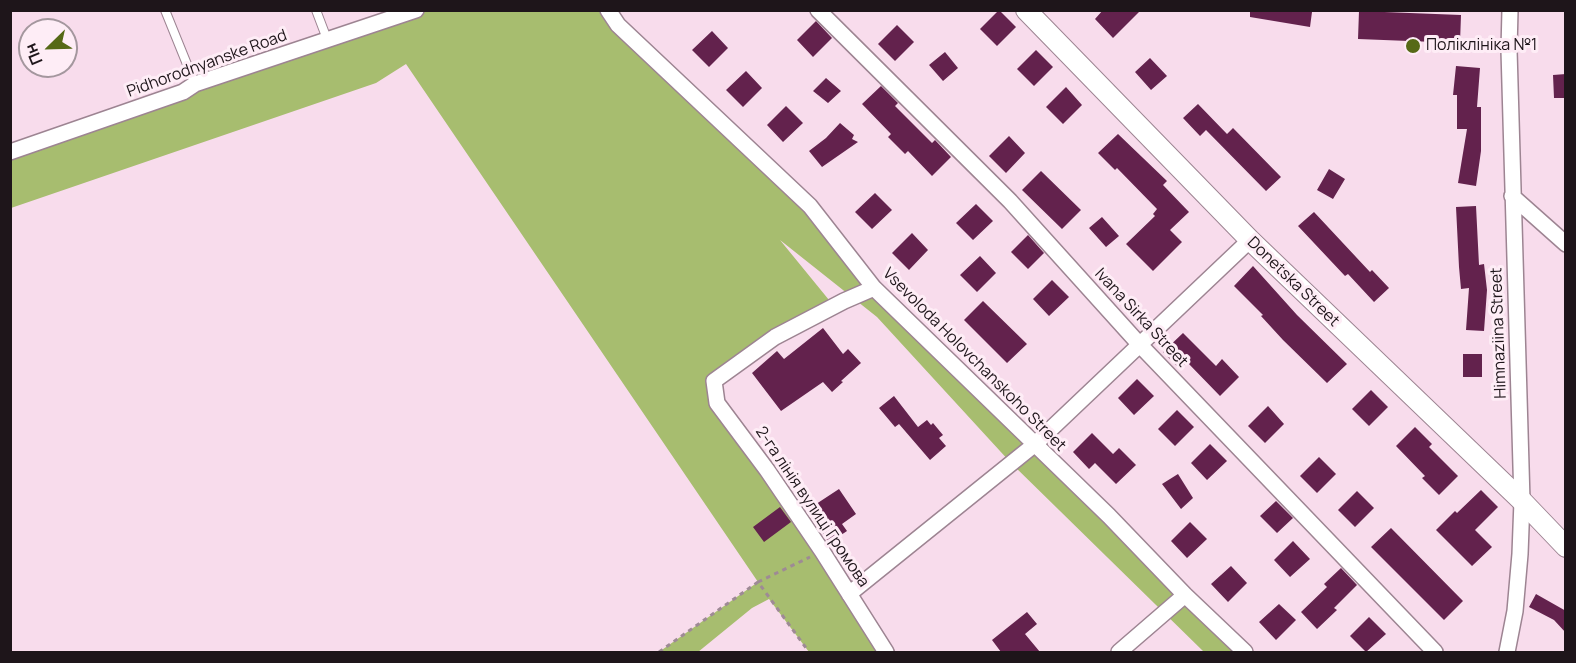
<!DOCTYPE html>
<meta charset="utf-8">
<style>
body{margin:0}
#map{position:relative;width:1576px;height:663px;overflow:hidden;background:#f8dcec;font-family:Manrope,sans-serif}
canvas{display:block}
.frame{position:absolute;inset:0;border:12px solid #1e151a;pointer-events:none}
.north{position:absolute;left:18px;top:18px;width:60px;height:60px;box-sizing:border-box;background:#feedf6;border:2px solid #a4979e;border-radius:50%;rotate:247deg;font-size:16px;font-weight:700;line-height:24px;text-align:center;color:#1e151a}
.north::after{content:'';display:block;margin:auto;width:21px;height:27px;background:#566916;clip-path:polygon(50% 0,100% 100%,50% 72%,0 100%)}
</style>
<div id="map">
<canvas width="1576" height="663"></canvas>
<div class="frame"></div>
<div class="north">Пн</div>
</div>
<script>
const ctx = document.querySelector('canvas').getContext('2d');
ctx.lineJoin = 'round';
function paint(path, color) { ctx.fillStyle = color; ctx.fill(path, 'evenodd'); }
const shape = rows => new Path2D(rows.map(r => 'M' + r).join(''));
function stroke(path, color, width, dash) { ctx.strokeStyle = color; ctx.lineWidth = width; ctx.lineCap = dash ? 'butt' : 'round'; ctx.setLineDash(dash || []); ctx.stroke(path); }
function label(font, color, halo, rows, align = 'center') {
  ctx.font = font + ' Manrope,sans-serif'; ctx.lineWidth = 6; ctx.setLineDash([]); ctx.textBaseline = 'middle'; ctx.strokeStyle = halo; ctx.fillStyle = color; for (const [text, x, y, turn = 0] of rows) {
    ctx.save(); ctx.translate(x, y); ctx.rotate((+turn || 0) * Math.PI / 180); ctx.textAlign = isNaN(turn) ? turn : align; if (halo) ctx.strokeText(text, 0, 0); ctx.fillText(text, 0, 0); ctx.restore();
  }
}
paint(shape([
 [416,11,608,11,810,206,874,288,1245,652,1204,652,1011,463,877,317,780,240,829,300,715,380,717,403,886,652,809,652,769,599,752,608,698,652,659,652,758,582,406,64,376,83,11,208,10,152]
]), '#a7bd6f');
paint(shape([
 [999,10,1016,27,997,46,980,29],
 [1103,10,1141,10,1113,38,1095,19],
 [1250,10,1303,10,1312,12,1310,27,1250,17],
 [1359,11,1461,15,1460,43,1358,39],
 [816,21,832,38,813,57,797,40],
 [897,25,914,42,895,61,878,44],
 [712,31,728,48,709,67,692,50],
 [1036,50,1053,67,1034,86,1017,69],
 [945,52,958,68,943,81,929,65],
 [1150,58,1167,76,1151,90,1135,72],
 [1456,66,1480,68,1477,107,1481,107,1481,151,1476,186,1458,183,1467,129,1457,129,1457,95,1453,95],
 [746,71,762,88,743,107,726,90],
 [1566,74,1566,98,1554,98,1553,75],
 [826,78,841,91,828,103,813,91],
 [881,86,898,103,895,106,932,143,935,140,951,157,932,176,908,151,905,154,888,137,891,134,862,104],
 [1066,87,1082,105,1063,124,1046,107],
 [1198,104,1227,134,1233,128,1281,177,1266,191,1206,130,1200,136,1183,118],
 [786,106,803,123,783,142,767,125],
 [840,123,854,135,852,139,858,142,822,167,809,151,826,138],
 [1118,134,1167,181,1163,185,1189,212,1170,230,1182,242,1153,271,1126,244,1155,216,1153,214,1157,209,1117,168,1115,170,1098,153],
 [1009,136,1025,153,1006,173,989,156],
 [1329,169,1345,179,1333,199,1317,190],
 [1041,171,1081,210,1062,229,1022,190],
 [875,193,892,210,872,229,855,212],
 [976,204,993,221,973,240,956,223],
 [1476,206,1479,265,1484,264,1487,290,1484,331,1466,330,1469,288,1461,289,1459,267,1456,207],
 [1314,212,1370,272,1372,270,1389,288,1374,302,1348,274,1345,276,1298,226],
 [1102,217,1119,236,1106,247,1089,228],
 [912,233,928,250,909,270,892,253],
 [1028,235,1044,253,1028,269,1011,252],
 [980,256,996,273,977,292,960,275],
 [1253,266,1297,315,1347,364,1327,383,1283,340,1261,316,1263,315,1234,286],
 [1052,280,1069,297,1049,316,1033,299],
 [983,301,1027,344,1007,363,964,320],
 [823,328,843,354,848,349,861,363,841,381,843,382,832,392,823,382,781,411,752,373,777,351,784,359],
 [1183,333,1216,366,1222,359,1239,377,1220,396,1187,362,1180,369,1163,352],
 [1463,354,1482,354,1482,377,1463,377],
 [1137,379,1154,396,1134,415,1118,398],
 [1371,390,1388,407,1369,426,1352,409],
 [894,396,918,427,927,420,931,425,933,423,943,435,939,438,946,446,930,460,899,424,895,427,879,408],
 [1268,406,1284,424,1265,443,1248,426],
 [1177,410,1194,427,1175,446,1158,429],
 [1415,427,1432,444,1429,447,1458,476,1439,495,1422,478,1425,476,1396,446],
 [1092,433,1113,454,1119,448,1136,465,1116,484,1095,463,1089,469,1073,452],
 [1210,444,1227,461,1207,480,1191,463],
 [1319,457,1336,474,1317,493,1300,476],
 [1178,474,1193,498,1181,509,1162,484],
 [839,489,856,514,842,524,847,531,829,543,807,510],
 [1481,490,1498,507,1475,530,1492,547,1472,566,1436,530,1455,511,1457,513],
 [1357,491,1374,508,1355,527,1338,510],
 [1276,501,1293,518,1277,533,1260,516],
 [780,507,791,522,764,542,753,527],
 [1190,522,1207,539,1187,558,1171,541],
 [1391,528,1463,601,1444,620,1371,547],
 [1293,541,1310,559,1290,577,1274,560],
 [1231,566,1247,583,1228,602,1211,584],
 [1341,568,1357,585,1334,608,1337,610,1317,629,1301,612,1327,587,1324,584],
 [1536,594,1566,611,1566,633,1554,620,1529,607],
 [1279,604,1296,620,1276,640,1259,622],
 [1027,612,1037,624,1025,634,1040,652,1001,652,992,640],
 [1369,617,1386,634,1366,652,1350,636]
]), '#63224d');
const service = shape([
 [165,10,195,84],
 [316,10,327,39]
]);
const minor = shape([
 [608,10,618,25,810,206,874,288,1109,516,1185,595,1245,652],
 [818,10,1010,201,1140,345,1435,652],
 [10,152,183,92,195,84,416,10],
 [1512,196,1566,244],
 [874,288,844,301,775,337,714,381,717,403,767,470,822,551,886,652],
 [849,594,1034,445,1250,240],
 [1119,652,1185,595],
 [1507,652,1515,611,1520,554,1522,501,1509,50,1510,10]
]);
const tertiary = shape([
 [1026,10,1250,240,1522,501,1566,547]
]);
stroke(service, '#9d8492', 10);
stroke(minor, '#9d8492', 18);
stroke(tertiary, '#9d8492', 22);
stroke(shape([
 [758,582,810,557],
 [659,652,758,582,809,652]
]), '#9e8a95', 3, [4.5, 4.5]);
stroke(service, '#fff', 8);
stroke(minor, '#fff', 15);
stroke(tertiary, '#fff', 20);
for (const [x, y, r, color] of [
 [1413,46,8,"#566916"]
]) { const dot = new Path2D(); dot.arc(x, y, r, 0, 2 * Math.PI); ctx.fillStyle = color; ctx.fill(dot); stroke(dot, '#feedf6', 2); }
label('16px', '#1e151a', '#feedf6', [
 ["Поліклініка №1",1426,46]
], 'left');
label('16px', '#1e151a', '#feedf6', [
 ["Pidhorodnyanske Road",207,64,-20],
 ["Donetska Street",1293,282,44],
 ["Ivana Sirka Street",1141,318,47],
 ["Himnaziina Street",1499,333,-92],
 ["Vsevoloda Holovchanskoho Street",974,360,45],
 ["2-га лінія вулиці Громова",812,507,56]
]);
</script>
